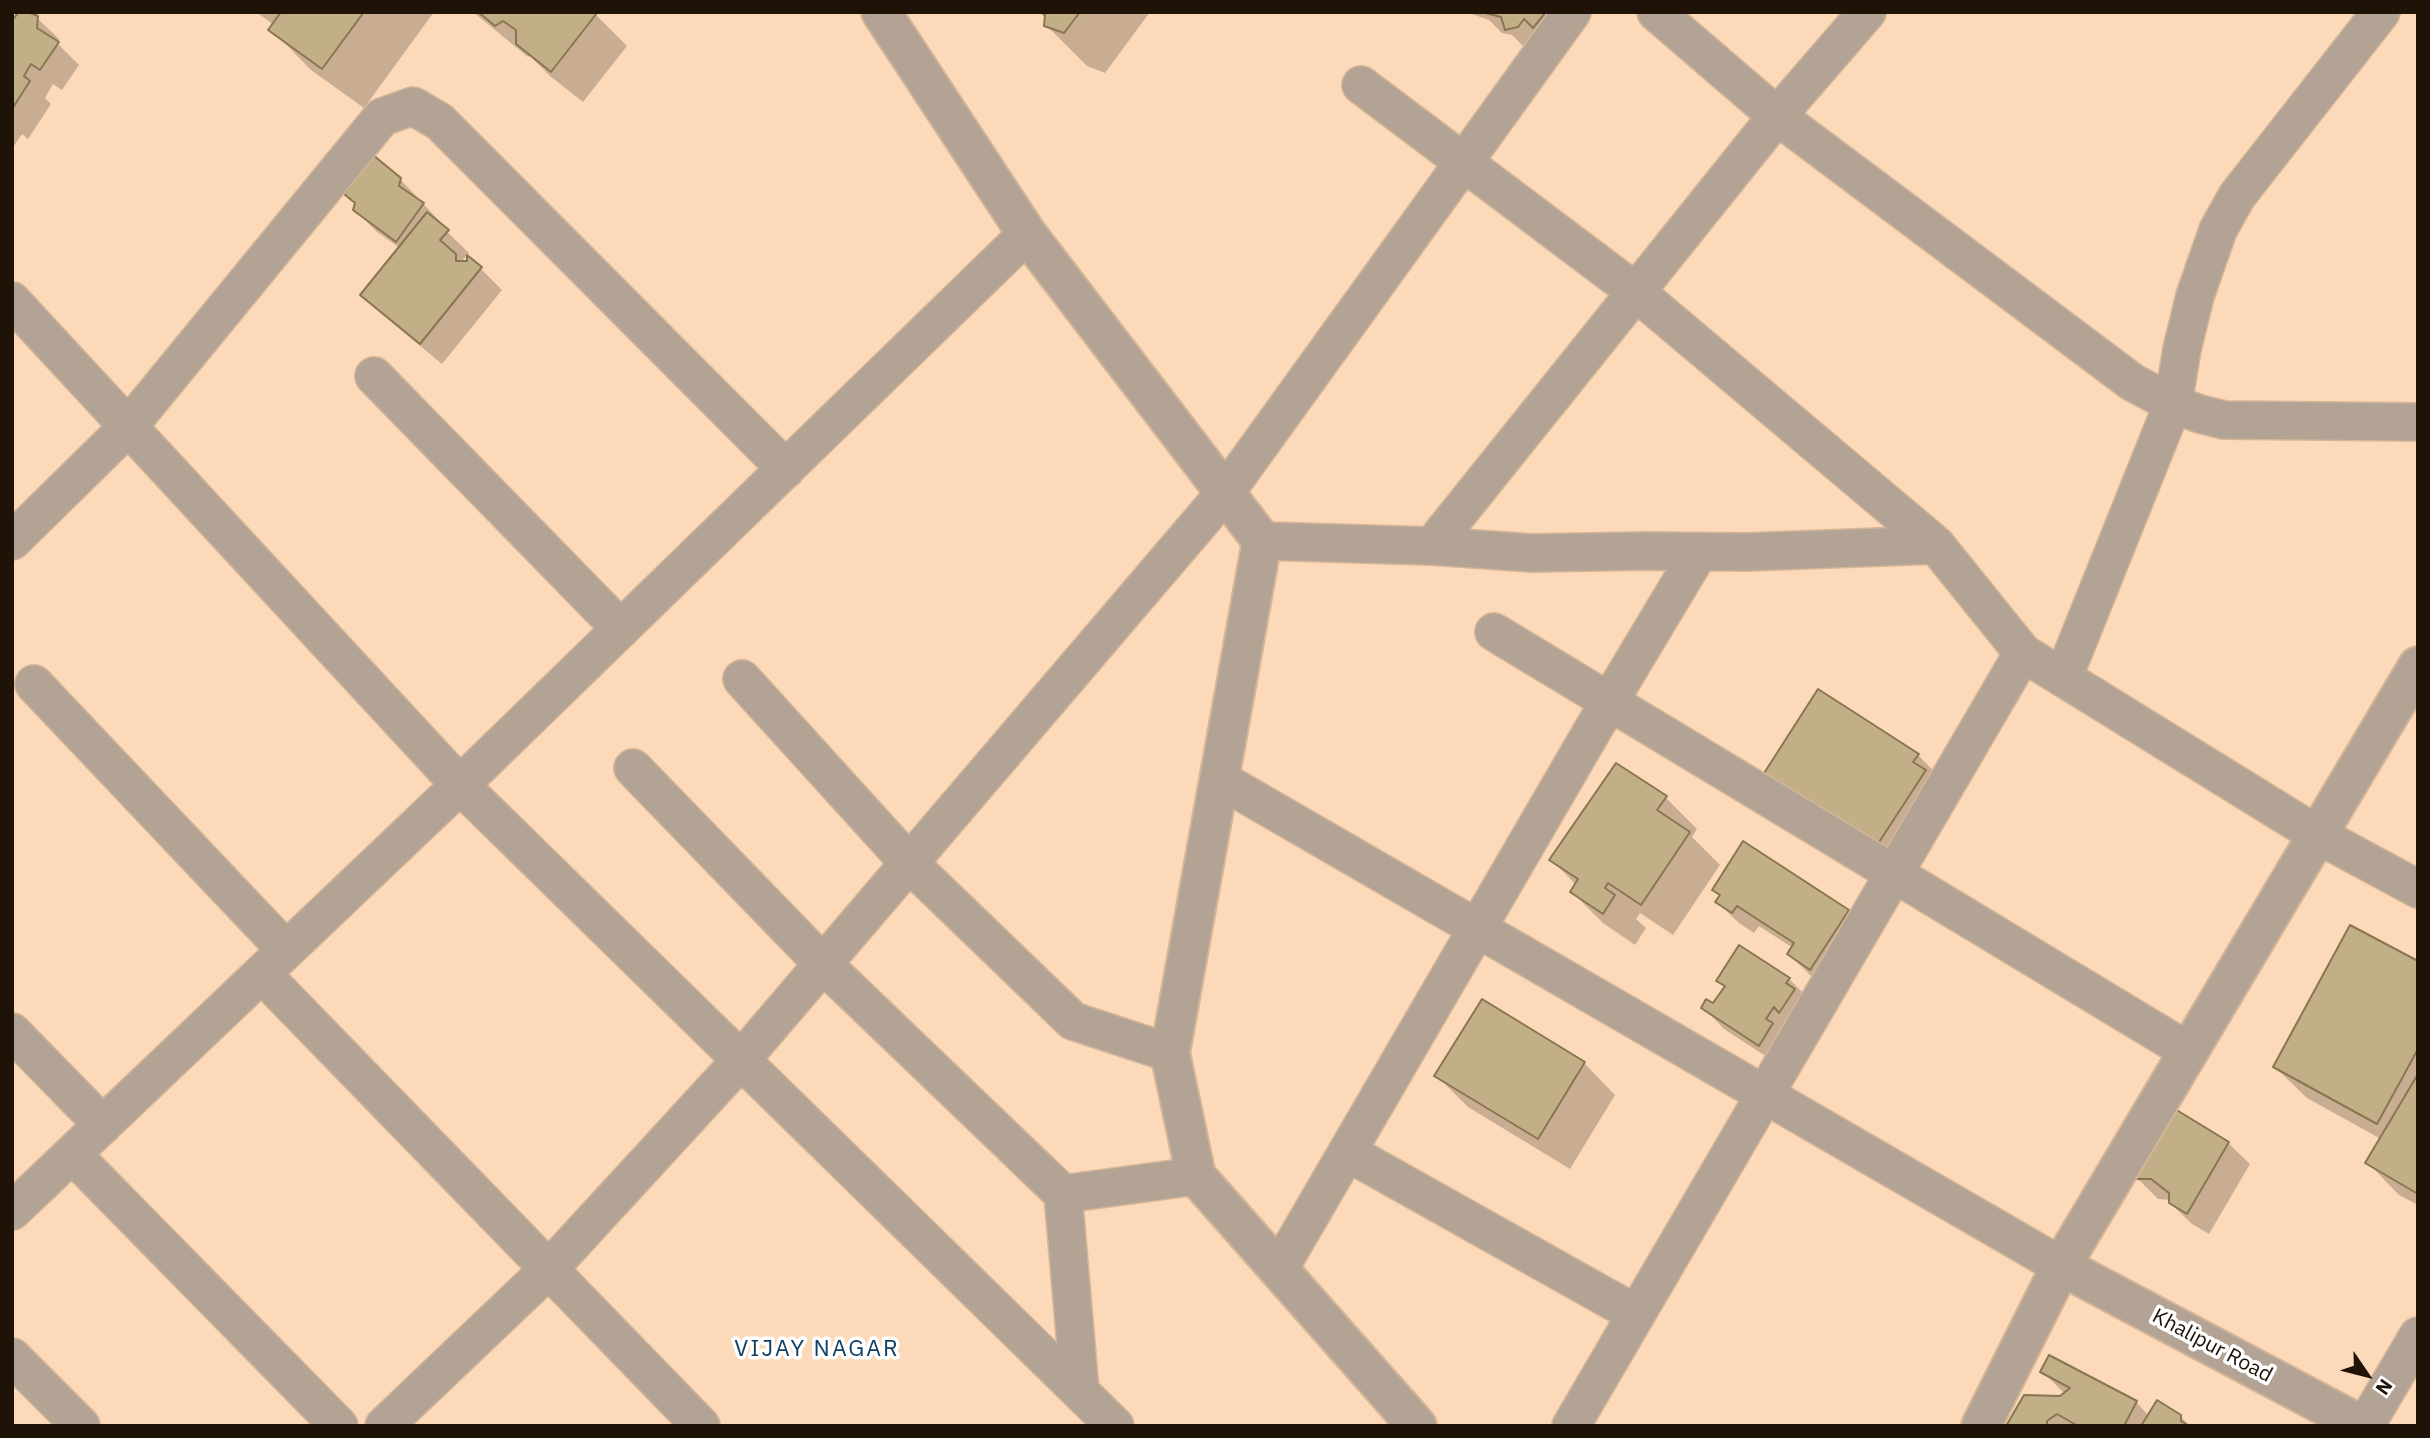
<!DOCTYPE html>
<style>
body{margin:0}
#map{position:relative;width:2430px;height:1438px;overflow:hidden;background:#fcd9b8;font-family:"IBM Plex Sans",sans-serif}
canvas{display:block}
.frame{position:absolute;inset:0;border:14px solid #1f1307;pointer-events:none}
.north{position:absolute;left:2332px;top:1340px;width:70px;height:70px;-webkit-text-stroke:5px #fff;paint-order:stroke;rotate:125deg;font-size:19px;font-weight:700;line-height:28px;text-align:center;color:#1f1307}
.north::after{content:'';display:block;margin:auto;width:24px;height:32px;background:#1f1307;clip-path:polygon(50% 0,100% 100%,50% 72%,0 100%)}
</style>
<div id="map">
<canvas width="2430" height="1438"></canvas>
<div class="frame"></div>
<div class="north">N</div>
</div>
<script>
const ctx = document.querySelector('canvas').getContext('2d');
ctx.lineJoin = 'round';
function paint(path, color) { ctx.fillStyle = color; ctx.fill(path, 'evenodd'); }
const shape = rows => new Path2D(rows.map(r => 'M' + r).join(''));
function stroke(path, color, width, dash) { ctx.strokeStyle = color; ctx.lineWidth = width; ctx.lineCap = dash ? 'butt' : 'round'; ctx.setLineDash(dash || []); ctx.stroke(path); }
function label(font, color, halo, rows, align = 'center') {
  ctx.font = font + ' "IBM Plex Sans",sans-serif'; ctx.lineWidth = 7; ctx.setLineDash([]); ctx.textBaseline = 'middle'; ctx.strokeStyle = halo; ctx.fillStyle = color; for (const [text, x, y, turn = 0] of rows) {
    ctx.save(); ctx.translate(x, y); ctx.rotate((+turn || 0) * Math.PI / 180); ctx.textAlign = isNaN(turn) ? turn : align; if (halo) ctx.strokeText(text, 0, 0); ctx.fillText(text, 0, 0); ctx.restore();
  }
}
paint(shape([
 [256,12,434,12,364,108,311,70,271,29,274,25],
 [473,12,593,12,627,46,583,102,550,76,530,56,528,57],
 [1039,12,1150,12,1105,73,1087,66,1046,25,1047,19],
 [1466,12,1565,12,1528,51,1512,35,1502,33,1489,20],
 [37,18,59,39,58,44,79,65,62,90,53,84,45,98,51,104,28,139,22,134,12,149,12,23],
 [400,179,444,226,443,228,469,253,460,263,481,269,502,290,442,364,384,316,362,295,400,248,377,232,355,210],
 [1918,755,1949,787,1945,792,1956,803,1904,884,1793,812],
 [1666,798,1697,829,1692,837,1720,865,1673,935,1640,913,1636,919,1646,928,1635,945,1603,923,1572,892,1576,885,1552,860],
 [1744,843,1848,912,1870,933,1832,990,1810,975,1789,954,1793,948,1759,926,1754,933,1739,923,1717,902,1721,896,1714,890],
 [2418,963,2418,1205,2399,1195,2368,1163,2381,1139,2307,1098,2275,1067],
 [1789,979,1810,1000,1781,1066,1724,1029,1703,1007,1714,1006,1726,988,1718,980],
 [1584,1063,1615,1095,1570,1169,1468,1107,1436,1075],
 [2228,1143,2250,1164,2209,1234,2192,1224,2170,1203,2171,1200,2158,1199,2137,1178],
 [2042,1371,2136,1402,2149,1416,2180,1416,2190,1426,2008,1426,2065,1394]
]), '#0003');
const building = shape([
 [19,12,28,12,38,16,37,28,59,42,40,70,31,64,24,76,30,81,12,109,12,20,19,12],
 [281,12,364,12,322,69,268,30,281,12],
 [478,12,595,12,597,13,551,72,516,44,516,30,503,21,495,26,478,12],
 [1041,12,1080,12,1064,33,1044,26,1045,15,1041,12],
 [1481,12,1546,12,1533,28,1524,19,1518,27,1505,30,1501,17,1481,12],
 [373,155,401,178,399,186,424,203,396,242,353,210,355,203,344,194,359,175,365,159,373,155],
 [427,212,449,230,440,240,456,254,456,261,467,261,467,255,482,267,420,344,360,295,427,212],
 [1818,689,1919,754,1913,762,1926,770,1872,853,1759,781,1818,689],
 [1616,763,1667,796,1657,810,1690,832,1641,905,1608,883,1605,888,1615,895,1603,914,1570,892,1578,879,1549,860,1616,763],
 [1743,841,1849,910,1810,970,1787,954,1794,943,1737,906,1732,913,1715,902,1720,895,1712,890,1743,841],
 [2350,925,2418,961,2418,1049,2377,1124,2273,1067,2350,925],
 [1739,945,1790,978,1786,983,1795,989,1779,1013,1774,1007,1766,1019,1773,1023,1759,1046,1701,1008,1706,999,1713,1003,1725,986,1716,981,1739,945],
 [1482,999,1585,1062,1538,1139,1434,1076,1482,999],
 [2418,1074,2418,1194,2365,1163,2418,1074],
 [2175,1109,2229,1142,2187,1214,2169,1203,2169,1193,2151,1179,2135,1179,2175,1109],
 [2049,1355,2137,1401,2124,1426,2078,1426,2057,1414,2047,1421,2047,1426,2006,1426,2024,1395,2060,1396,2070,1388,2040,1372,2049,1355],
 [2157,1400,2181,1415,2181,1421,2189,1426,2141,1426,2157,1400]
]);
paint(building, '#c2af87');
stroke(building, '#887650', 2);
const minor = shape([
 [1656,12,1777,116,2132,382,2173,404,2200,414,2224,420,2418,422],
 [1361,85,1636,292,1936,545,2023,653,2316,834,2418,889],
 [12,301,460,785,1115,1426],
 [374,376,621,629],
 [12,541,128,427,382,117,413,106,440,122,786,469],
 [1262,541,1432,546,1777,116,1867,12],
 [1432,546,1532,553,1646,551,1746,552,1936,545],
 [1494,632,2188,1051],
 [2063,678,2173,404,2182,349,2195,296,2218,230,2237,196,2381,12],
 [742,679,909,863,1073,1021,1170,1053],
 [34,684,286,950],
 [633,768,823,964,1063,1194,1196,1176],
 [1219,779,2061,1266],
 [262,974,701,1426],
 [12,1032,103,1125],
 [1347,1152,1636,1314],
 [72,1154,339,1426],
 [1063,1194,1080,1391],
 [12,1211,460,785,1027,234],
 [1279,1269,1609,702,1699,552],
 [12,1357,81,1426],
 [384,1426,549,1269,741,1060,1225,493,1572,12],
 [1571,1426,2023,653],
 [2365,1426,2418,1336]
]);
const tertiary = shape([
 [881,12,1027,234,1262,541,1170,1053,1196,1176,1417,1426],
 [2061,1266,2363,1426],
 [1981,1426,2061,1266,2418,666]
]);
stroke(minor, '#d4b598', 40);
stroke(tertiary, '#d4b598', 42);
stroke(minor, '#b2a395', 37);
stroke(tertiary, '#b2a395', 38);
label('21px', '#1f1307', '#fff', [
 ["Khalipur Road",2212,1346,28]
]);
ctx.letterSpacing = '2px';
label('23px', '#104165', '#fff', [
 ["VIJAY NAGAR",817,1349]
]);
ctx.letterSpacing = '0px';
</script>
